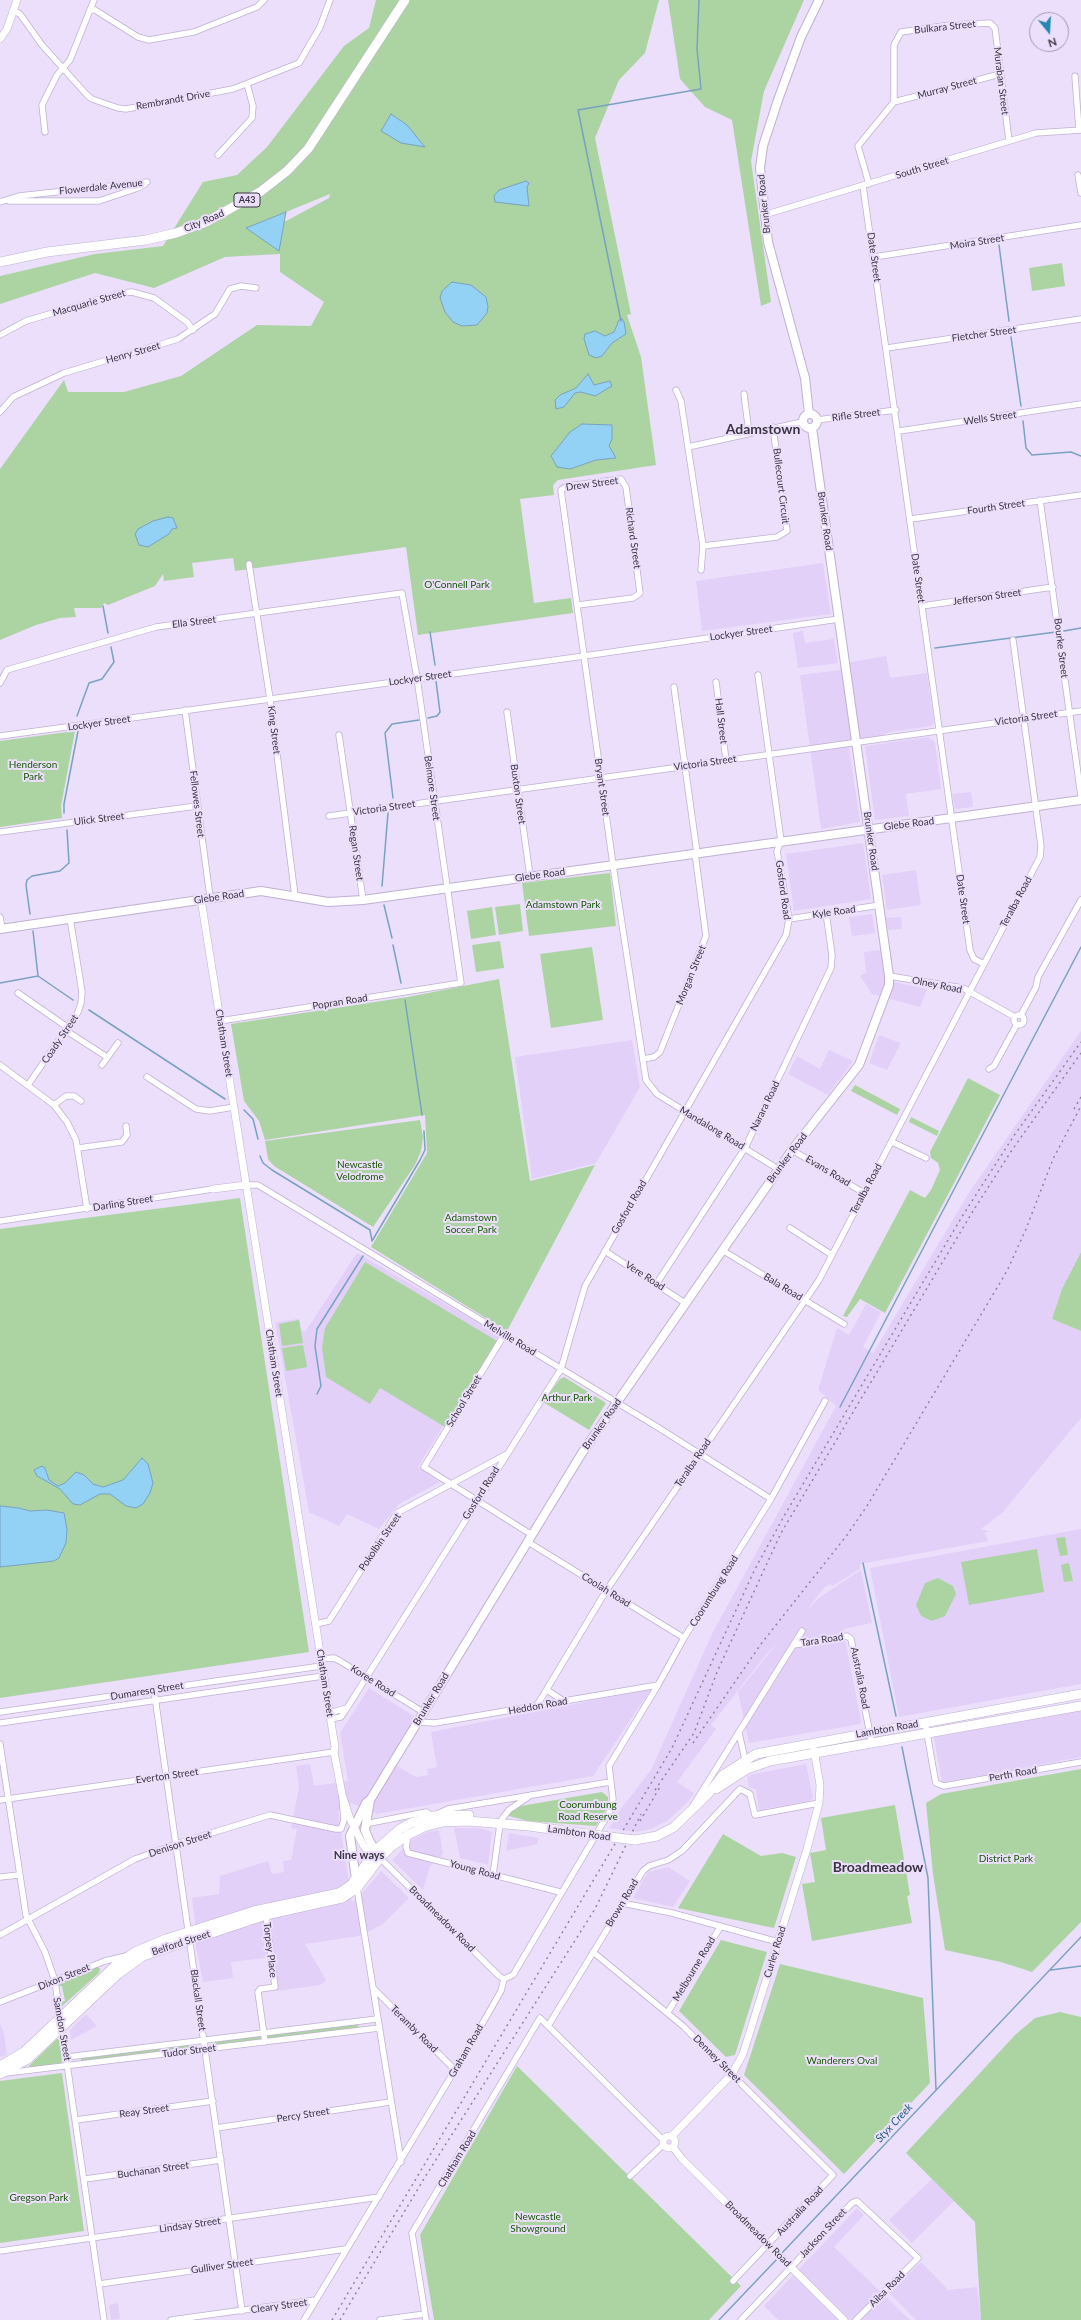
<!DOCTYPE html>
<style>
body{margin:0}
#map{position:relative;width:1081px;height:2320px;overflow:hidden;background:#ecdffb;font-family:Lato,sans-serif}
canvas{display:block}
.north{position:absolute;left:1029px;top:12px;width:40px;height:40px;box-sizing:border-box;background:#ecdffb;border:1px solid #a59bb1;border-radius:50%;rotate:162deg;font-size:11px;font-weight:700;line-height:16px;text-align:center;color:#3b3543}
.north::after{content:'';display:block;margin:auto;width:14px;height:18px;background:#2287b1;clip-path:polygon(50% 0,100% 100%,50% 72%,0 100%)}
</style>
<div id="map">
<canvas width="1081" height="2320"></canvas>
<div class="north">N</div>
</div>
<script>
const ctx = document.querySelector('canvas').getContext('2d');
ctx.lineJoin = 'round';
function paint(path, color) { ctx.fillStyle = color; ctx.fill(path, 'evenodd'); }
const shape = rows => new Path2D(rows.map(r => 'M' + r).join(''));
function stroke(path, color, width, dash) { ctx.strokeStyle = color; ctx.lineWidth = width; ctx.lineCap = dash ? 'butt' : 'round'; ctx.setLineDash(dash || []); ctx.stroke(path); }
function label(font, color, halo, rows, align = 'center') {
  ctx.font = font + ' Lato,sans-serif'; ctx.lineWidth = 4; ctx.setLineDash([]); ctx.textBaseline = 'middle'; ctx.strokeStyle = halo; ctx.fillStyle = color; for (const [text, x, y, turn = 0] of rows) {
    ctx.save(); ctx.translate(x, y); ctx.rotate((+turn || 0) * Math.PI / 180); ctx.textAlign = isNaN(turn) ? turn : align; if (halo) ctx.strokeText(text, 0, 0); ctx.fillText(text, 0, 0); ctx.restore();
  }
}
paint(shape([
 [823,563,831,614,702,631,696,581],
 [803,631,805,643,834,639,838,663,798,668,793,633],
 [886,656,890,678,927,673,934,723,931,726,890,732,849,748,860,822,821,829,800,675,841,670,840,664],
 [928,737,935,742,941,789,906,794,909,816,875,820,865,746],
 [971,792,973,807,955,809,952,794],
 [863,843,871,899,794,911,786,854],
 [916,870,921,905,887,910,882,875],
 [872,914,875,933,852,936,849,917],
 [901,917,902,929,888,930,886,918],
 [881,950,885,980,927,989,920,1007,872,994,860,976,866,972,864,952],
 [1081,1031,1081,1252,1062,1289,1052,1319,1081,1331,1081,1418,1002,1513,981,1529,991,1532,985,1532,988,1541,860,1564,860,1569,832,1586,830,1584,824,1588,805,1612,820,1597,861,1570,872,1623,843,1629,861,1721,860,1724,749,1743,738,1692,779,1641,765,1656,711,1725,716,1729,677,1782,694,1793,688,1802,667,1821,651,1829,636,1832,609,1828,622,1807,651,1770,712,1634,836,1406,818,1390,837,1328,849,1335,866,1304,881,1312,863,1347,873,1353,970,1191],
 [879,1035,901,1043,887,1070,869,1063],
 [632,1040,640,1087,596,1163,532,1179,515,1057],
 [829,1050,853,1061,828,1095,788,1074,797,1056,820,1069],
 [357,1253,499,1335,418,1467,440,1482,399,1504,379,1529,347,1514,339,1526,309,1512,275,1322,299,1319,302,1331,305,1332],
 [1081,1529,1081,1684,899,1717,870,1568],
 [369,1688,417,1718,390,1762,416,1777,428,1775,427,1769,437,1767,431,1732,651,1689,593,1776,377,1814,351,1803,338,1811,352,1902,365,1890,381,1871,409,1898,382,1925,359,1936,305,1944,326,1980,320,1985,277,1991,273,1957,231,1962,233,1978,203,1982,195,1942,195,1922,192,1898,219,1894,220,1876,268,1861,272,1874,284,1872,283,1861,291,1860,297,1829,291,1828,299,1788,296,1766,310,1764,314,1786,348,1781,340,1733],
 [1081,1710,1081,1757,942,1783,934,1737],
 [806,1764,813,1798,809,1801,759,1810,756,1790,749,1787,747,1777,753,1774],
 [454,1828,480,1828,492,1832,488,1865,460,1858],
 [439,1830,443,1854,430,1866,423,1890,392,1860,413,1839,428,1832],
 [509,1833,539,1838,537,1844,506,1851],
 [668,1867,690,1881,673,1907,633,1898,648,1872],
 [86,2014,97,2026,71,2040,70,2030],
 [0,2023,4,2034,7,2055,0,2057],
 [932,2179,954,2201,912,2243,889,2220],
 [857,2208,864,2215,834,2247,910,2320,778,2320,764,2306],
 [921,2262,948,2290,977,2287,981,2320,916,2320,889,2293],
 [118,2303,120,2319,111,2320,109,2305]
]), '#e2d0f9');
paint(shape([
 [376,0,659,0,645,53,619,80,595,138,631,314,627,315,641,357,656,465,558,480,553,485,554,495,520,499,534,603,571,598,573,613,418,635,406,547,235,571,233,558,192,563,194,577,164,581,163,574,155,586,108,605,104,603,101,608,74,608,76,617,60,618,36,625,0,640,0,469,64,380,68,392,124,392,181,376,257,325,311,326,324,302,280,272,280,254,225,257,154,288,95,273,0,304,0,276,95,254,163,246,203,182,237,175,267,147,344,46,369,28],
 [330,194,329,198,258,236,247,228],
 [668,0,804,0,764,91,751,161,771,302,761,306,732,120,705,107,680,79],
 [1062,263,1065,286,1032,291,1029,268],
 [75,731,61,806,62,818,0,827,0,741],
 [610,873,616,926,529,936,522,883],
 [520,904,523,931,499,935,495,907],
 [492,907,496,935,471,939,467,911],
 [500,941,504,968,476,972,472,945],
 [592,947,603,1020,551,1028,540,954],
 [499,979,530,1181,595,1165,507,1331,371,1247,427,1153,425,1115,265,1140,259,1121,244,1101,231,1024,408,997],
 [968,1078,1000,1095,953,1185,885,1313,860,1299,847,1317,843,1316,910,1190,925,1198,931,1190,940,1170,938,1163,931,1158,930,1152],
 [855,1085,900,1109,897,1115,851,1091],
 [911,1117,939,1131,937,1136,909,1122],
 [420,1120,423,1137,421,1151,415,1165,373,1227,274,1166,268,1159,265,1141],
 [240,1198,309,1652,0,1698,0,1229],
 [1081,1252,1081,1331,1052,1319,1062,1289],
 [365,1262,497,1341,445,1427,380,1388,370,1404,326,1377,322,1347,325,1328],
 [299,1320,303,1343,282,1346,279,1324],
 [303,1345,307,1367,286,1371,282,1348],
 [564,1377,606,1403,589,1430,543,1402,560,1379],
 [1065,1537,1068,1555,1060,1556,1056,1538],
 [1037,1549,1044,1592,969,1605,961,1562],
 [1069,1563,1073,1581,1064,1582,1061,1565],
 [938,1578,953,1586,956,1594,945,1616,932,1621,921,1616,916,1605,925,1583],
 [1081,1769,1081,1922,1032,1972,1001,1962,945,1950,933,1874,926,1803,941,1794],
 [602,1792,608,1797,608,1806,596,1826,528,1821,509,1816,509,1812,521,1806],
 [895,1805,910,1895,907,1896,912,1923,812,1941,802,1884,815,1882,810,1853,826,1850,821,1818],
 [723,1834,761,1856,782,1853,796,1857,774,1928,678,1908],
 [721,1940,767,1952,735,2055,726,2057,679,2011],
 [780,1964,923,1998,930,2083,844,2174,744,2075],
 [98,1967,100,1969,99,1973,61,2007,60,2002,65,2001,62,1986,58,1986,59,1981],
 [1060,2012,1081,2017,1081,2320,981,2320,975,2222,906,2153,1015,2035,1035,2018],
 [358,2024,359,2028,267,2039,266,2035],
 [260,2036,261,2040,213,2046,212,2041],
 [57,2039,60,2040,62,2064,30,2069,28,2067],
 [196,2043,197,2047,81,2062,81,2058],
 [517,2066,741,2286,709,2320,434,2320,420,2235],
 [62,2073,84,2231,0,2243,0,2081]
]), '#acd4a3');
const water = shape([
 [391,114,407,125,425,147,401,143,381,131,391,114],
 [526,181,529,183,527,187,529,206,495,202,494,196,499,190,526,181],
 [286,212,279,251,246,228,286,212],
 [452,282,471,285,486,297,488,307,487,313,477,325,462,326,453,322,445,312,440,298,442,291,452,282],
 [622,319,624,322,626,334,612,343,602,356,596,358,589,355,584,339,585,334,595,331,605,336,614,332,619,320,622,319],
 [588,374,594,385,610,381,612,386,595,396,581,392,575,393,564,407,556,409,555,400,560,395,576,388,588,374],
 [582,424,612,425,612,439,609,446,616,458,596,460,570,469,557,467,551,456,570,432,582,424],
 [168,517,173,518,177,528,172,529,169,534,148,547,139,545,135,534,138,529,153,521,168,517],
 [142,1458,148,1464,153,1483,150,1493,143,1504,136,1508,126,1506,110,1494,100,1494,80,1505,73,1504,60,1489,37,1476,34,1470,42,1466,45,1468,49,1480,58,1486,65,1483,76,1472,84,1475,93,1484,103,1487,123,1480,142,1458],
 [0,1506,19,1508,30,1511,47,1510,64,1513,67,1529,66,1543,59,1558,54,1561,0,1567,0,1506]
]);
paint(water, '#93d1f5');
stroke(water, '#79a2c0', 1);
stroke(shape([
 [999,245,1009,321],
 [621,321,578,110,701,89,697,49,699,0],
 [1011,337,1021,406],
 [1023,421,1026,448,1032,455,1071,452,1081,456],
 [103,606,108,633],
 [1064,631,1081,628],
 [430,632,435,665],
 [935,648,1056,632],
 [77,716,89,683,102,679,114,662,111,647],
 [428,718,437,716,440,712,436,681],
 [393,798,385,733,392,724,419,720],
 [64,813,64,804,78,731],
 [382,886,388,813],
 [384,905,392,938],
 [30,914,26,885,27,880,32,876,60,871,69,863,67,830],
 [33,931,38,976],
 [393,945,401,983],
 [0,983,38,976,73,1000],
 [405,1000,422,1115],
 [89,1010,225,1099],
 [244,1110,253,1119,258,1139],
 [260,1156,263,1163,272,1170,370,1230,372,1241],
 [372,1241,420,1160,425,1150,424,1131],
 [317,1394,321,1386,315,1346,317,1329,363,1256],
 [840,1407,1081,947],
 [863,1563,896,1716],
 [902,1747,928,1878,936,2090],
 [1051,1970,1081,1966],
 [781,2254,1081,1937],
 [719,2320,778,2258]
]), '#79a2c0', 1.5);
const minor = shape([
 [90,9,95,10,138,37,149,40,194,32,257,7,264,0],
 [14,11,20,14,42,45,87,95,92,99,118,108,126,109,233,89,299,63,320,27,330,0],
 [1075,76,1079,130],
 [894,102,1000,74],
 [45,132,42,105,57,75,70,60,94,0],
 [218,155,252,118,253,106,247,84],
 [1078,175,1081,193],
 [869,184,858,146,894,102,894,45,901,32,950,25,990,23,995,28,1009,141],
 [863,186,970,950,974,959,984,964],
 [9,201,99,201,138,188,145,184],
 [0,202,19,196,147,182],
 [764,215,1036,133,1081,130],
 [874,257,1081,225],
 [0,335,26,321,121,293,132,292,154,298,187,322,193,330],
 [887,348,1081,319],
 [676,390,681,401,703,546,777,537,787,531,773,427],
 [744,394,749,433],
 [0,412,13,397,64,373,178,339,215,314,230,289,241,286,256,288],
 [817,420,896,410],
 [899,431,1081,404],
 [688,447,802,422],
 [1040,500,1081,796],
 [911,519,1081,495],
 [249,564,270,699,295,896],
 [701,570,703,546],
 [578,605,633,598,640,593,626,487,621,479,567,486,561,490,614,872,646,1080,657,1094,778,1169],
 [922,606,1053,587],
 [716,682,726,760],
 [0,683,7,670,156,627,402,593,417,678,461,983,220,1021],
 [674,687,697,853],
 [185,710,210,897],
 [507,712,530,876],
 [339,735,363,900],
 [0,736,584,656,839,619],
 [329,816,1081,711],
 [0,832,197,806],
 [0,917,2,928],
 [789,919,880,905],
 [889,976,963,988,1015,1017],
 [18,993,67,1027],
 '1014 1020a5 5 0 1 1 10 0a5 5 0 1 1-10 0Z',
 [1021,1015,1036,987,1038,977,1081,900],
 [65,1030,107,1057],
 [643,1059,654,1057,660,1052,706,936,695,853],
 [0,1065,54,1105,67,1122,76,1140,87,1209],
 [102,1065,118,1043],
 [989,1069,994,1066,1017,1024],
 [147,1077,196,1109,210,1111,234,1107],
 [28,1085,78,1012,81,1003,82,992,70,918],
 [54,1105,66,1096,74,1096,81,1101],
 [892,1142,926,1158],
 [78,1148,122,1142,127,1135,126,1126],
 [792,1150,864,1193],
 [246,1185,258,1185,659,1428,771,1499],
 [0,1221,213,1189],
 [790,1228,832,1255],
 [722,1250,844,1324],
 [605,1251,685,1303],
 [657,1283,745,1148,831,968,832,955,826,913],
 [504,1335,424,1467,532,1535],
 [528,1542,684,1638],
 [316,1624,329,1621,397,1513,505,1455],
 [794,1645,847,1636,851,1639,872,1744],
 [320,1659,334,1658,340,1661,423,1712],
 [154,1690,242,2311],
 [547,1690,565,1702],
 [536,1707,606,1591,819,1280,1040,857,1041,846,1013,640],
 [0,1712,321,1666],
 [329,1713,347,1708],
 [330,1719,341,1717,347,1708,561,1369,585,1286,786,935,789,919,777,851,781,841,758,675],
 [418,1722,435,1723,658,1685],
 [925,1722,935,1779,936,1783,944,1786,1081,1762],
 [0,1723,323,1676],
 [739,1733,746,1764],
 [0,1744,26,1915,45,1952,55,1981,104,2320],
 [0,1800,334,1752],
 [694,1804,802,1631],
 [502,1819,509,1810,531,1795],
 [365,1824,426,1812,433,1816,448,1809,610,1782],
 [408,1835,406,1847,408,1853,560,1892],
 [380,1858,499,1976,504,1979],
 [493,1875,500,1824],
 [0,1877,19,1875],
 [357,1888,401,2162],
 [622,1903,672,1913,778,1942],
 [0,1935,135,1859,176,1844,270,1815,336,1829,341,1829,344,1820,342,1798],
 [593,1952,683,2026,833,2175,733,2281],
 [504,1979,513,1975,610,1811,613,1799,609,1766,658,1685,684,1638,771,1499,825,1401],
 [373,1988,455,2070],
 [0,2002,105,1961,126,1956],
 [668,2012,721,1926],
 [548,2026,643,1871,649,1866,668,1860,682,1851,740,1789,750,1794,755,1815,819,1803],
 [265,2042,258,1992,260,1989,275,1987,266,1915],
 [67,2057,377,2019],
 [6,2073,379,2028],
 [76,2120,213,2101],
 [216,2128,390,2102],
 [630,2176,663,2145],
 [85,2179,221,2160],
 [0,2251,379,2197],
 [99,2284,346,2249],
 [171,2320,316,2300],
 [304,2320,473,2040,501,1991,504,1979],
 [380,2320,425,2314],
 [426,2320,412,2233,540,2018,663,2140],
 [741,2320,852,2203,857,2201,918,2258,856,2320]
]);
const tertiary = shape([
 [0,39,7,29,17,0],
 [201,899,335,1747,334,1752,342,1794,350,1819,363,1845,372,1856],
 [213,1189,246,1185],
 '663 2142a6 6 0 1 1 12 0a6 6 0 1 1-12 0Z',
 [672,2136,732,2074,743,2054,807,1849,819,1803,820,1785,814,1750],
 [673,2147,682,2159,844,2320]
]);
const secondary = shape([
 '803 421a7 7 0 1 1 14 0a7 7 0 1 1-14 0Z',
 [809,414,805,378,768,242,760,168,763,146,778,100,801,37,819,0],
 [0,929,261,891,328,902,363,900,1081,800],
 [370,1800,365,1830,369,1840,378,1855],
 [356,1879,350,1836,366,1803,370,1800,582,1453,792,1150,859,1065,889,985,889,976,812,428]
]);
const primary = shape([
 [716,1789,747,1769,770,1761,1081,1706],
 [635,1840,657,1836,674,1827,708,1794,723,1775,756,1754,1081,1694],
 [0,2066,24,2052,115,1966,135,1952,166,1939,254,1911,339,1893,351,1885,376,1850,400,1829,411,1823,433,1816,469,1815],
 [0,2074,28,2059,118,1974,143,1956,266,1915,342,1898,357,1888,380,1858,392,1846,408,1835,424,1827,443,1822,468,1821,529,1826,586,1834]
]);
const trunk = shape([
 [0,262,47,252,146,240,176,233,206,222,260,192,287,171,308,149,405,0]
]);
stroke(minor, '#bfb0d1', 7);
stroke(tertiary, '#bfb0d1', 8);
stroke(secondary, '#bfb0d1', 10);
stroke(primary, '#bfb0d1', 10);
stroke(trunk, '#bfb0d1', 10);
stroke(minor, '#fff', 5.5);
stroke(tertiary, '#fff', 7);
stroke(secondary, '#fff', 8);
stroke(primary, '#fff', 9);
stroke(trunk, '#fff', 9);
stroke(shape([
 [1074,1109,1081,1097],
 [693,1743,761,1644,847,1535,867,1506,1007,1271,1026,1229,1053,1159,1081,1106],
 [655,1790,694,1733,717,1672,781,1533,973,1211,1012,1150,1081,1053],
 [640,1821,660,1787],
 [332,2320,672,1748,755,1569,784,1516,963,1215,1013,1137,1081,1042],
 [340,2320,425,2177,595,1909,641,1814]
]), '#8f859a', 1.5, [2, 4]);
const primaryBridge = shape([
 [586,1834,635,1840]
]);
stroke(primaryBridge, '#bfb0d1', 10, []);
stroke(primaryBridge, '#fff', 9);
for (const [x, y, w] of [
 [247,200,26]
]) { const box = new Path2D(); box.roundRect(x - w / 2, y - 7, w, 14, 3); ctx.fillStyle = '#ecdffb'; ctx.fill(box); stroke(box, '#3b3543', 1); }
label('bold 9px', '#3b3543', null, [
 ["A43",247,200]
]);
label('10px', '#3b3543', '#ecdffb', [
 ["Bulkara Street",945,27,-6],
 ["Muraban Street",1001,81,83],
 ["Murray Street",947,88,-15],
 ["Rembrandt Drive",173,100,-10],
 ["South Street",922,168,-17],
 ["Flowerdale Avenue",101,187,-6],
 ["Brunker Road",764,204,-96],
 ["City Road",204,221,-23],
 ["Moira Street",977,242,-9],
 ["Date Street",874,257,82],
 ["Macquarie Street",89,303,-16],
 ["Fletcher Street",984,334,-8],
 ["Henry Street",133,353,-16],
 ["Rifle Street",856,415,-7],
 ["Wells Street",990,418,-8],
 ["Drew Street",592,484,-8],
 ["Bullecourt Circuit",781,486,83],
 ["Fourth Street",996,507,-8],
 ["Brunker Road",825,521,82],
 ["Richard Street",633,538,82],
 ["Date Street",918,578,82],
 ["Jefferson Street",987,597,-8],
 ["Ella Street",194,622,-7],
 ["Lockyer Street",741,633,-8],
 ["Bourke Street",1061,648,83],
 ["Lockyer Street",420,678,-8],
 ["Victoria Street",1026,718,-8],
 ["Hall Street",721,721,83],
 ["Lockyer Street",99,723,-8],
 ["King Street",274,730,83],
 ["Victoria Street",705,763,-8],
 ["Bryant Street",602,787,82],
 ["Belmore Street",432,788,82],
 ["Buxton Street",518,794,82],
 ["Fellowes Street",197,804,83],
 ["Victoria Street",384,808,-8],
 ["Ulick Street",99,819,-7],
 ["Glebe Road",909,824,-7],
 ["Brunker Road",871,841,82],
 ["Regan Street",356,853,82],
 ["Glebe Road",540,875,-8],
 ["Gosford Road",783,890,82],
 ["Glebe Road",219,897,-8],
 ["Date Street",963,899,82],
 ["Teralba Road",1016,902,-62],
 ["Kyle Road",834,912,-8],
 ["Morgan Street",691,975,-68],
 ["Olney Road",937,985,11],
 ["Popran Road",340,1002,-9],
 ["Coady Street",60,1039,-56],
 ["Chatham Street",224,1043,81],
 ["Narara Road",765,1106,-64],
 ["Mandalong Road",712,1128,31],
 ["Brunker Road",787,1158,-53],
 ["Evans Road",828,1171,31],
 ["Teralba Road",866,1189,-62],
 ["Darling Street",123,1203,-9],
 ["Gosford Road",629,1207,-60],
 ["Vere Road",645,1276,33],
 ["Bala Road",783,1287,31],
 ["Melville Road",510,1338,31],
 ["Chatham Street",274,1363,81],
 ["School Street",464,1401,-59],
 ["Brunker Road",602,1424,-55],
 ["Teralba Road",693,1463,-56],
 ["Gosford Road",481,1493,-58],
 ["Pokolbin Street",380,1542,-56],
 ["Coolah Road",606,1590,32],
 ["Coorumbung Road",714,1591,-58],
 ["Tara Road",822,1640,-9],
 ["Australia Road",860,1678,79],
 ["Koree Road",373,1681,32],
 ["Chatham Street",325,1683,81],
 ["Dumaresq Street",147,1691,-9],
 ["Brunker Road",431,1699,-59],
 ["Heddon Road",538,1706,-10],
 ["Lambton Road",887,1729,-10],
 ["Perth Road",1013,1774,-10],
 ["Everton Street",167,1776,-8],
 ["Lambton Road",579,1833,8],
 ["Denison Street",180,1844,-18],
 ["Young Road",475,1870,15],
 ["Brown Road",622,1903,-59],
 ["Broadmeadow Road",442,1919,45],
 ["Belford Street",181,1943,-18],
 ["Torpey Place",270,1950,83],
 ["Curley Road",775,1952,-73],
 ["Melbourne Road",694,1969,-59],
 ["Dixon Street",64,1977,-22],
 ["Blackall Street",198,2000,82],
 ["Samdon Street",62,2029,80],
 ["Teramby Road",414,2029,45],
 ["Tudor Street",189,2051,-7],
 ["Graham Road",466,2051,-60],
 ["Denney Street",717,2059,45],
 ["Reay Street",144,2111,-8],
 ["Percy Street",303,2115,-9],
 ["Chatham Road",457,2159,-59],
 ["Buchanan Street",153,2170,-8],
 ["Australia Road",800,2211,-47],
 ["Lindsay Street",190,2225,-8],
 ["Jackson Street",823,2233,-47],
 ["Broadmeadow Road",758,2234,45],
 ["Gulliver Street",222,2266,-8],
 ["Ailsa Road",887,2289,-45],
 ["Cleary Street",279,2306,-8]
]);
label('10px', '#135700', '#ecdffb', [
 ["O'Connell Park",457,585],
 ["Henderson",33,765],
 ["Park",33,777],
 ["Adamstown Park",563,905],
 ["Newcastle",360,1165],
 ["Velodrome",360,1177],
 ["Adamstown",471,1218],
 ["Soccer Park",471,1230],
 ["Arthur Park",567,1398],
 ["Coorumbung",588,1805],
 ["Road Reserve",588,1817],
 ["District Park",1006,1859],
 ["Wanderers Oval",842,2061],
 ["Gregson Park",39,2198],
 ["Newcastle",538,2217],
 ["Showground",538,2229]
]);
label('bold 11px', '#3b3543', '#ecdffb', [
 ["Nine ways",359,1855]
]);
label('italic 11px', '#215e7c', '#ecdffb', [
 ["Styx Creek",894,2123,-47]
]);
label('bold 14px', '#3b3543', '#ecdffb', [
 ["Adamstown",763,429],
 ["Broadmeadow",878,1867]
]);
</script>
